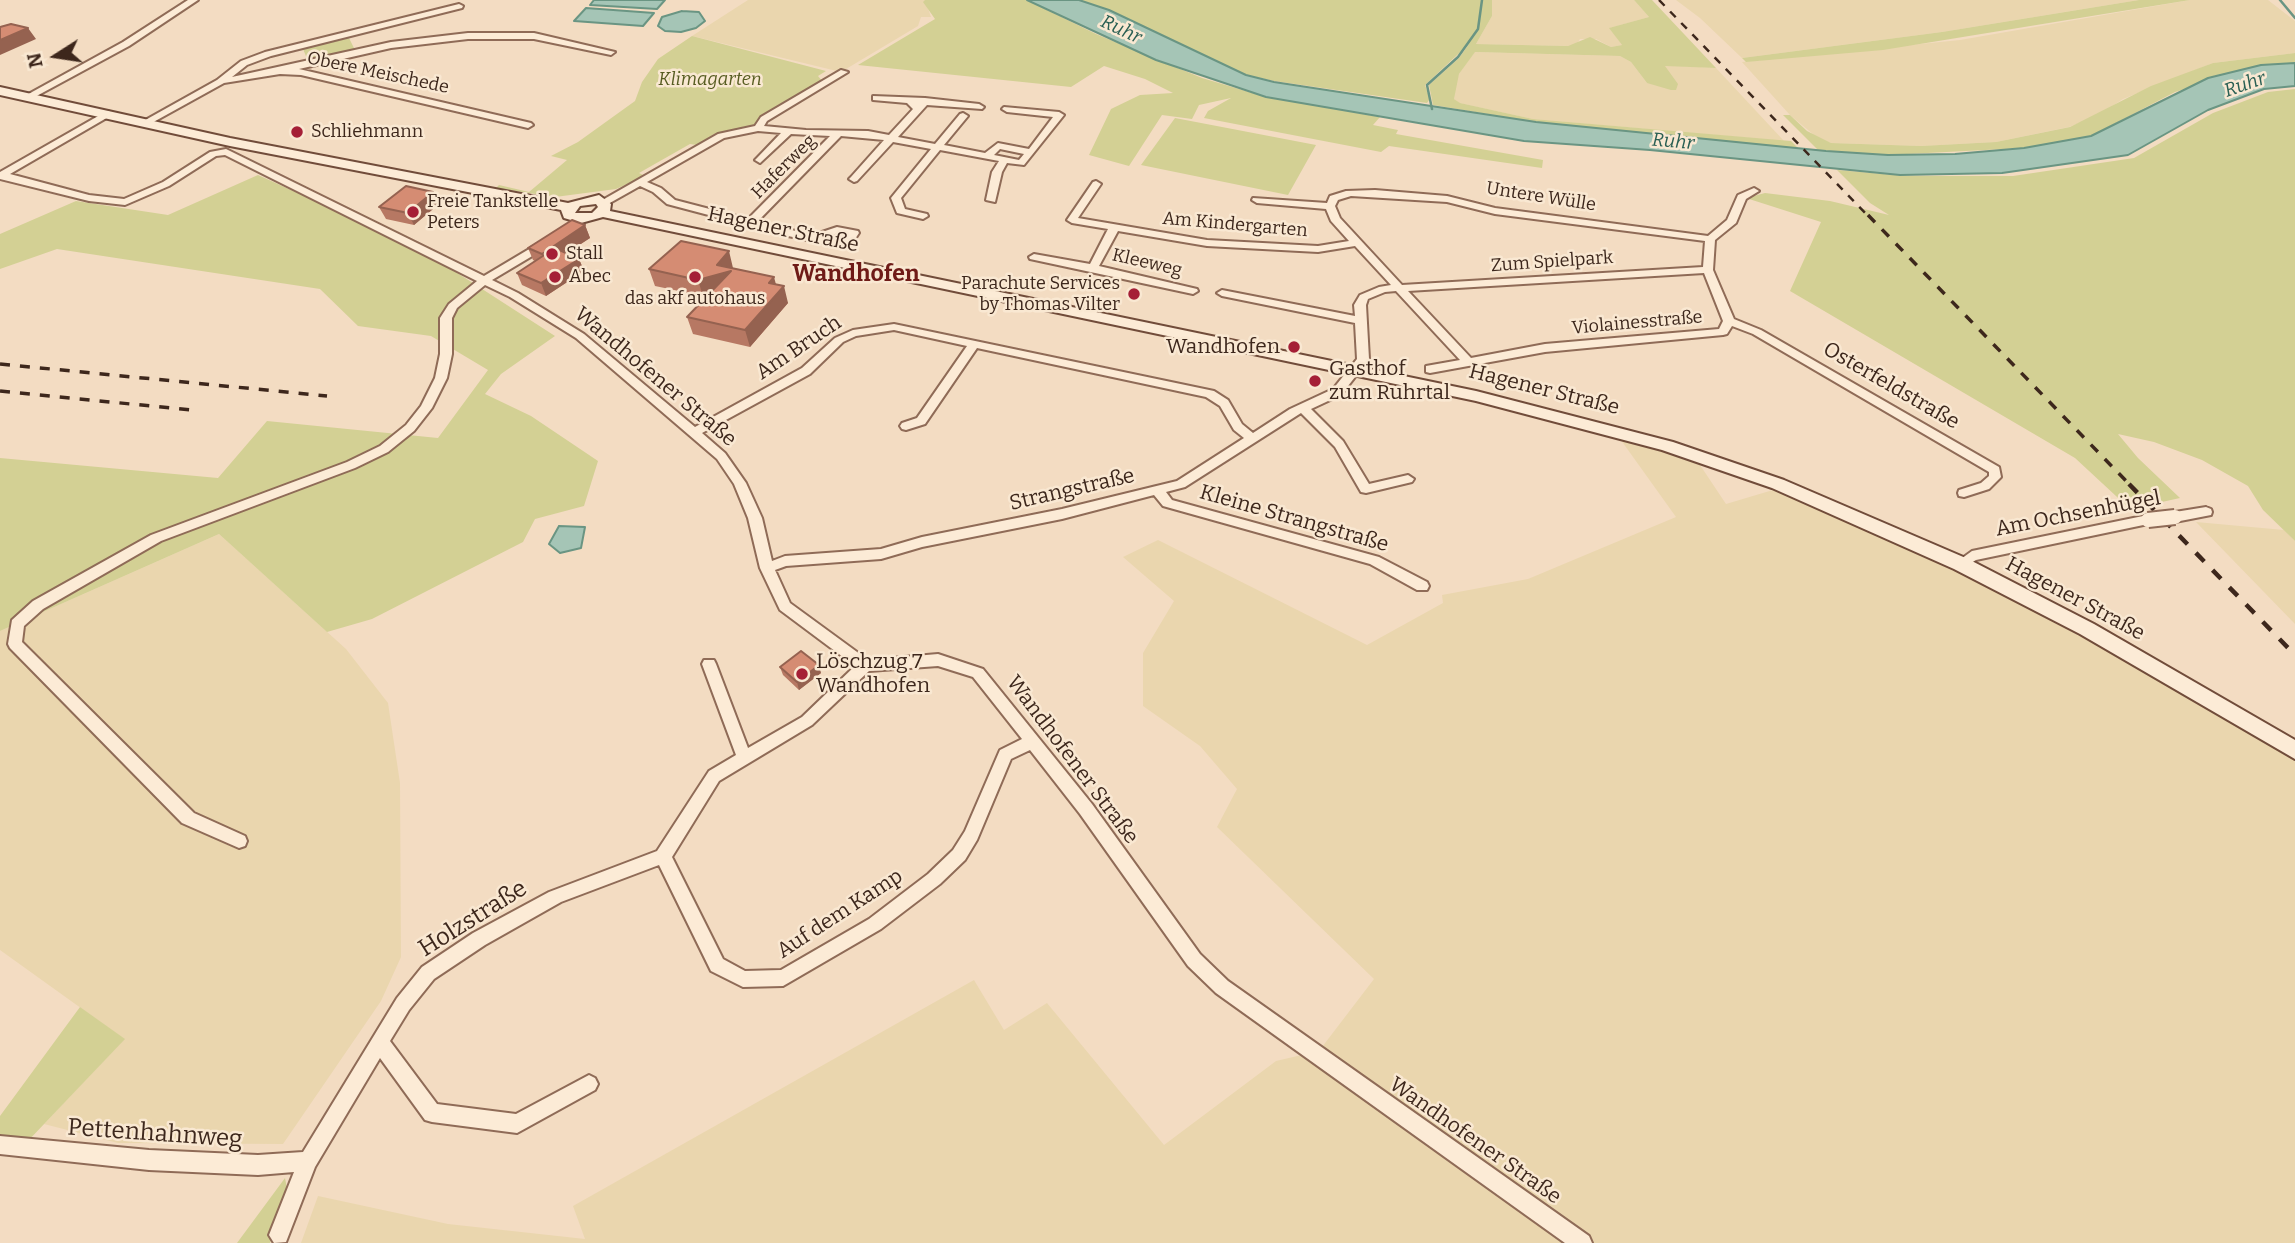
<!DOCTYPE html>
<meta charset="utf-8">
<style>
body{margin:0}
#map{position:relative;width:2295px;height:1243px;overflow:hidden;background:#f3dcc2;font-family:Bitter,serif}
canvas{display:block}
.north{position:absolute;left:21px;top:21px;width:70px;height:70px;-webkit-text-stroke:5px #f9e8d2;paint-order:stroke;rotate:258deg;font-size:19px;font-weight:700;line-height:28px;text-align:center;color:#3d271c}
.north::after{content:'';display:block;margin:auto;width:24px;height:32px;background:#3d271c;clip-path:polygon(50% 0,100% 100%,50% 72%,0 100%)}
</style>
<div id="map">
<canvas width="2295" height="1243"></canvas>
<div class="north">N</div>
</div>
<script>
const ctx = document.querySelector('canvas').getContext('2d');
ctx.lineJoin = 'round';
function paint(path, color) { ctx.fillStyle = color; ctx.fill(path, 'evenodd'); }
const shape = rows => new Path2D(rows.map(r => 'M' + r).join(''));
function stroke(path, color, width, dash) { ctx.strokeStyle = color; ctx.lineWidth = width; ctx.lineCap = dash ? 'butt' : 'round'; ctx.setLineDash(dash || []); ctx.stroke(path); }
function label(font, color, halo, rows, align = 'center') {
  ctx.font = font + ' Bitter,serif'; ctx.lineWidth = 5; ctx.setLineDash([]); ctx.textBaseline = 'middle'; ctx.strokeStyle = halo; ctx.fillStyle = color; for (const [text, x, y, turn = 0] of rows) {
    ctx.save(); ctx.translate(x, y); ctx.rotate((+turn || 0) * Math.PI / 180); ctx.textAlign = isNaN(turn) ? turn : align; if (halo) ctx.strokeText(text, 0, 0); ctx.fillText(text, 0, 0); ctx.restore();
  }
}
paint(shape([
 [748,0,925,0,931,17,921,17,918,26,841,72,692,36],
 [1492,0,1634,0,1649,17,1610,28,1622,45,1611,47,1596,39,1580,39,1577,44,1568,46,1476,44,1492,16],
 [1676,0,2139,0,1942,32,1742,58,1700,18],
 [2190,0,2268,0,2295,21,2295,53,2213,63,2123,99,2097,116,2069,127,1996,142,1921,146,1831,143,1820,140,1790,115,1742,62,1960,40],
 [1474,52,1620,56,1631,62,1647,83,1664,65,1716,68,1784,141,1533,119,1459,103,1454,99,1455,87,1459,74],
 [1618,436,1698,462,1726,504,1773,490,1842,517,1968,576,2171,685,2295,760,2295,1243,301,1243,318,1196,448,1224,585,1239,573,1206,974,980,1004,1030,1047,1003,1164,1145,1276,1061,1319,1051,1374,979,1217,827,1237,789,1200,746,1143,706,1143,653,1174,601,1123,557,1158,540,1367,645,1443,603,1442,595,1528,579,1676,517],
 [2196,522,2284,530,2295,541,2295,624],
 [219,534,346,649,388,703,400,783,401,957,381,1001,283,1144,118,1143,44,1124,124,1039,0,950,0,631]
]), '#ead6ae');
paint(shape([
 [925,0,1027,0,1096,34,1202,78,1266,97,1380,117,1373,125,1398,130,1396,134,1543,160,1542,168,1389,146,1381,152,1204,118,1208,111,1231,98,1199,105,1192,119,1162,115,1129,166,1089,155,1111,109,1140,95,1173,93,1145,79,1104,66,1071,87,858,65,935,19,923,2],
 [1079,0,1492,0,1492,16,1476,44,1568,46,1590,37,1611,47,1622,45,1609,28,1649,17,1634,0,1652,0,1716,68,1665,66,1678,84,1676,90,1671,90,1647,83,1631,62,1620,56,1475,52,1459,74,1454,99,1460,103,1533,119,1791,141,1798,148,1536,122,1433,105,1429,85,1459,58,1469,44,1425,85,1430,99,1427,103,1274,81,1246,75,1109,10],
 [2139,0,2190,0,1883,50,1746,62,1742,58,1942,32],
 [692,36,826,71,818,76,823,82,758,124,714,134,697,145,690,144,639,173,645,176,616,189,555,197,496,188,499,185,529,192,567,160,551,156,578,142,635,101,642,82,658,59],
 [349,38,355,50,308,61,303,49],
 [2295,53,2295,63,2261,65,2175,92,2091,136,2024,148,1888,155,1818,150,1783,115,1790,115,1807,131,1831,143,1921,146,1996,142,2070,127,2151,86,2213,63],
 [2295,89,2295,541,2263,510,2248,486,2202,460,2154,442,2118,434,2138,458,2180,498,2130,509,2075,458,1790,291,1821,222,1746,198,1765,193,1830,201,1889,215,1870,203,1837,170,1907,176,2013,176,2134,158,2213,113,2268,92],
 [1175,118,1316,145,1288,195,1141,165],
 [258,175,417,247,555,336,501,374,485,394,531,416,598,461,584,506,535,519,523,542,372,619,327,632,219,534,0,631,0,458,218,478,267,421,438,438,488,370,431,336,358,326,320,289,57,249,0,269,0,234,76,201,168,215],
 [80,1007,125,1039,26,1143,0,1139,0,1116],
 [285,1178,288,1194,270,1243,237,1243]
]), '#d3d094');
const water = shape([
 [594,0,665,0,657,9,590,5,594,0],
 [1027,0,1079,0,1109,10,1246,75,1274,82,1536,122,1826,151,1888,155,1955,154,2024,148,2091,136,2208,78,2261,65,2295,63,2295,86,2264,89,2208,110,2128,155,2002,173,1900,175,1650,150,1524,141,1266,97,1156,60,1027,0],
 [586,8,654,13,643,26,574,21,586,8],
 [682,11,699,12,705,21,696,28,681,32,665,31,658,26,662,17,682,11],
 [559,526,585,527,581,548,560,553,549,544,559,526]
]);
paint(water, '#a5c5b6');
stroke(water, '#6a9583', 2);
stroke(shape([
 [2280,0,2295,18],
 [1432,109,1427,85,1458,57,1478,29,1482,0]
]), '#6a9583', 2.5);
const street = shape([
 [188,0,198,0,129,46,31,99,23,97,123,42,188,0],
 [459,4,463,6,462,8,271,56,247,65,232,77,391,42,468,33,534,33,615,52,611,55,534,39,468,39,391,48,299,69,531,123,533,125,528,128,301,75,280,74,224,83,148,125,140,123,217,80,241,61,265,52,459,4],
 [841,70,848,72,767,121,764,126,806,130,868,131,889,135,913,109,907,103,873,100,873,96,925,98,979,104,984,107,982,109,927,105,898,137,935,144,960,114,963,113,968,116,944,145,985,153,998,143,1029,149,1053,117,1007,112,1002,109,1004,107,1059,112,1064,115,1024,165,1007,163,1002,172,995,202,986,200,992,172,999,161,940,150,901,198,905,209,927,214,928,216,923,219,897,213,891,198,931,149,893,142,857,181,854,182,849,179,851,177,884,140,841,136,757,222,813,235,837,227,858,231,859,233,851,245,846,248,788,236,667,204,653,192,640,186,608,204,599,202,718,134,755,126,761,117,841,70],
 [758,131,781,133,757,158,755,160,760,163,791,134,830,136,748,219,675,200,661,188,647,182,724,138,758,131],
 [1000,149,1024,154,1019,160,994,155,1000,149],
 [838,233,848,235,843,241,825,238,838,233],
 [107,111,110,112,110,116,10,174,89,195,124,199,163,182,210,152,226,149,484,276,541,242,549,242,549,246,492,280,518,293,584,334,695,427,802,368,835,338,853,330,894,324,1214,391,1228,400,1242,424,1253,433,1290,409,1333,389,1357,359,1355,323,1222,296,1217,293,1222,290,1355,316,1354,305,1360,295,1379,287,1391,285,1355,246,1318,252,1207,246,1118,231,1099,266,1197,289,1198,291,1193,294,1030,259,1029,257,1034,254,1090,264,1108,229,1072,223,1067,220,1093,182,1096,181,1101,184,1078,218,1207,240,1318,246,1349,241,1331,221,1326,209,1257,203,1252,200,1253,198,1327,203,1330,196,1346,191,1375,190,1447,196,1495,208,1708,236,1727,220,1738,195,1754,188,1759,191,1746,199,1736,223,1715,240,1713,270,1734,319,1761,330,1999,467,2001,477,1989,489,1964,497,1959,496,1958,493,1959,490,1981,483,1989,476,1989,472,1753,334,1732,326,1727,334,1723,335,1545,352,1430,373,1426,372,1426,366,1460,360,1396,291,1385,292,1368,299,1366,305,1369,359,1341,395,1311,409,1343,441,1369,484,1408,475,1414,479,1412,482,1366,493,1361,492,1335,447,1301,413,1185,487,1166,492,1172,500,1379,557,1427,582,1429,586,1427,590,1417,590,1370,564,1163,506,1154,495,1062,519,922,547,881,559,786,566,775,570,790,603,868,660,938,654,983,669,1092,804,1200,954,1228,981,1589,1236,1592,1243,1565,1243,1216,993,1188,966,1080,814,1030,750,1011,759,977,840,965,860,940,884,881,929,783,986,743,987,711,971,659,865,561,902,485,945,434,979,409,1010,390,1041,437,1104,516,1114,589,1075,595,1078,598,1084,595,1090,517,1133,432,1122,425,1120,380,1058,315,1167,286,1242,274,1243,269,1235,294,1172,258,1175,149,1170,0,1154,0,1136,149,1150,258,1155,303,1152,397,998,422,967,473,933,549,892,657,851,709,771,736,755,702,664,704,660,714,660,716,664,748,748,802,717,855,666,780,610,760,568,748,518,734,484,717,459,576,338,510,297,485,285,457,308,452,318,452,354,447,378,432,408,414,431,388,452,355,468,161,541,43,609,24,626,22,642,194,813,245,836,247,841,245,846,239,848,182,823,10,648,8,644,12,620,33,601,151,535,347,462,380,446,406,425,421,406,435,378,440,354,440,318,449,304,477,281,225,155,216,156,169,186,125,205,89,201,0,179,0,172,107,111],
 [1351,196,1447,202,1495,214,1705,241,1703,267,1402,285,1340,218,1335,206,1338,200,1351,196],
 [1704,273,1723,321,1719,329,1545,344,1471,358,1408,291,1704,273],
 [894,330,967,346,917,418,902,423,900,426,902,429,906,430,925,424,977,348,1206,397,1220,406,1234,430,1244,438,1177,481,1062,509,922,537,881,549,785,556,772,561,762,518,746,483,725,453,702,433,810,374,843,342,856,336,894,330],
 [938,666,973,677,1022,739,1000,750,965,831,953,850,928,874,869,919,781,970,745,971,723,959,672,857,719,781,812,725,869,671,938,666],
 [2206,507,2211,509,2212,512,2211,515,2175,522,2168,517,2175,512,2206,507],
 [2148,515,2155,520,2153,523,1976,560,1961,569,1954,564,1972,551,2148,515]
]);
const secondary = shape([
 [0,87,230,138,568,203,599,195,611,204,610,211,1476,391,1673,442,1784,480,1968,559,2094,624,2295,740,2295,759,2080,634,1954,569,1772,488,1662,450,1476,401,603,217,581,223,564,218,561,210,230,146,0,95,0,87],
 [596,204,598,207,592,213,575,213,580,206,596,204]
]);
stroke(street, '#8f6b57', 4);
stroke(secondary, '#714c3a', 4);
paint(street, '#fcebd6');
paint(secondary, '#fcebd6');
stroke(shape([
 [1659,0,1869,217]
]), '#3d271c', 2.5, [8, 8]);
stroke(shape([
 [1868,215,2131,486],
 [0,364,327,396],
 [0,391,191,410]
]), '#3d271c', 3.5, [10, 10]);
stroke(shape([
 [2129,484,2295,655]
]), '#3d271c', 4.5, [12, 12]);
const streetBridge = shape([
 [2148,520,2175,517]
]);
stroke(streetBridge, '#8f6b57', 18, []);
stroke(streetBridge, '#fcebd6', 14);
paint(shape([
 [433,192,439,204,414,225,386,219,379,207],
 [585,225,590,238,567,253,579,259,584,271,546,296,522,285,517,273,535,261,533,260,528,248],
 [733,268,776,284,788,303,750,347,693,334,687,317,708,295,703,296,655,286,649,269],
 [780,667,821,673,799,690,783,675]
]), '#b77863');
paint(shape([
 [28,28,36,39,0,55,0,40],
 [433,192,439,204,414,225,408,213],
 [585,225,590,238,547,266,542,254],
 [729,251,733,268,731,271,735,288,703,296,698,280,717,265],
 [579,259,584,271,546,296,541,283],
 [774,277,778,292,784,286,788,303,750,347,745,330,769,283],
 [819,665,821,673,799,690,797,682]
]), '#956250');
const building = shape([
 [11,24,28,28,0,40,0,27,11,24],
 [406,186,433,192,408,213,379,207,406,186],
 [572,220,585,225,542,254,528,248,572,220],
 [681,241,729,251,717,265,774,277,769,283,784,286,745,330,687,317,731,271,698,280,649,269,681,241],
 [555,248,579,259,541,283,517,273,555,248],
 [801,651,819,665,797,682,780,667,801,651]
]);
paint(building, '#d58c73');
stroke(building, '#956250', 2);
for (const [x, y, r, color] of [
 [297,132,7,"#a51f36"],
 [413,212,7,"#a51f36"],
 [552,254,7,"#a51f36"],
 [555,277,7,"#a51f36"],
 [695,277,7,"#a51f36"],
 [1134,294,7,"#a51f36"],
 [1294,347,7,"#a51f36"],
 [1315,381,7,"#a51f36"],
 [802,674,7,"#a51f36"]
]) { const dot = new Path2D(); dot.arc(x, y, r, 0, 2 * Math.PI); ctx.fillStyle = color; ctx.fill(dot); stroke(dot, '#f9e8d2', 2.5); }
label('18px', '#3d271c', '#f9e8d2', [
 ["Obere Meischede",378,73,12],
 ["Haferweg",784,167,-45],
 ["Untere Wülle",1541,197,9],
 ["Am Kindergarten",1235,225,5],
 ["Zum Spielpark",1552,262,-4],
 ["Kleeweg",1147,263,13],
 ["Violainesstraße",1637,323,-5]
]);
label('italic 18px', '#575c21', '#f9e8d2', [
 ["Klimagarten",710,80]
]);
label('18px', '#3d271c', '#f9e8d2', [
 ["Schliehmann",311,132],
 ["Freie Tankstelle",427,202],
 ["Peters",427,223],
 ["Stall",566,254],
 ["Abec",569,277],
 ["Parachute Services",1120,284,"right"],
 ["by Thomas Vilter",1120,305,"right"],
 ["das akf autohaus",695,299,"center"]
], 'left');
label('italic 19px', '#2a5f53', '#f9e8d2', [
 ["Ruhr",1121,30,25],
 ["Ruhr",2245,85,-19],
 ["Ruhr",1673,142,5]
]);
label('21px', '#3d271c', '#f9e8d2', [
 ["Hagener Straße",783,230,12],
 ["Am Bruch",799,348,-34],
 ["Wandhofener Straße",655,377,40],
 ["Osterfeldstraße",1891,386,30],
 ["Hagener Straße",1544,390,14],
 ["Strangstraße",1072,490,-13],
 ["Am Ochsenhügel",2078,514,-11],
 ["Kleine Strangstraße",1294,519,16],
 ["Hagener Straße",2075,599,28],
 ["Wandhofener Straße",1072,760,53],
 ["Auf dem Kamp",840,914,-33],
 ["Wandhofener Straße",1475,1141,35]
]);
label('21px', '#3d271c', '#f9e8d2', [
 ["Wandhofen",1280,347,"right"],
 ["Gasthof",1329,369],
 ["zum Ruhrtal",1329,393],
 ["Löschzug 7",816,662],
 ["Wandhofen",816,686]
], 'left');
label('bold 23px', '#6f1b17', '#f9e8d2', [
 ["Wandhofen",856,275]
]);
label('24px', '#3d271c', '#f9e8d2', [
 ["Holzstraße",473,919,-32],
 ["Pettenhahnweg",155,1134,4]
]);
</script>
